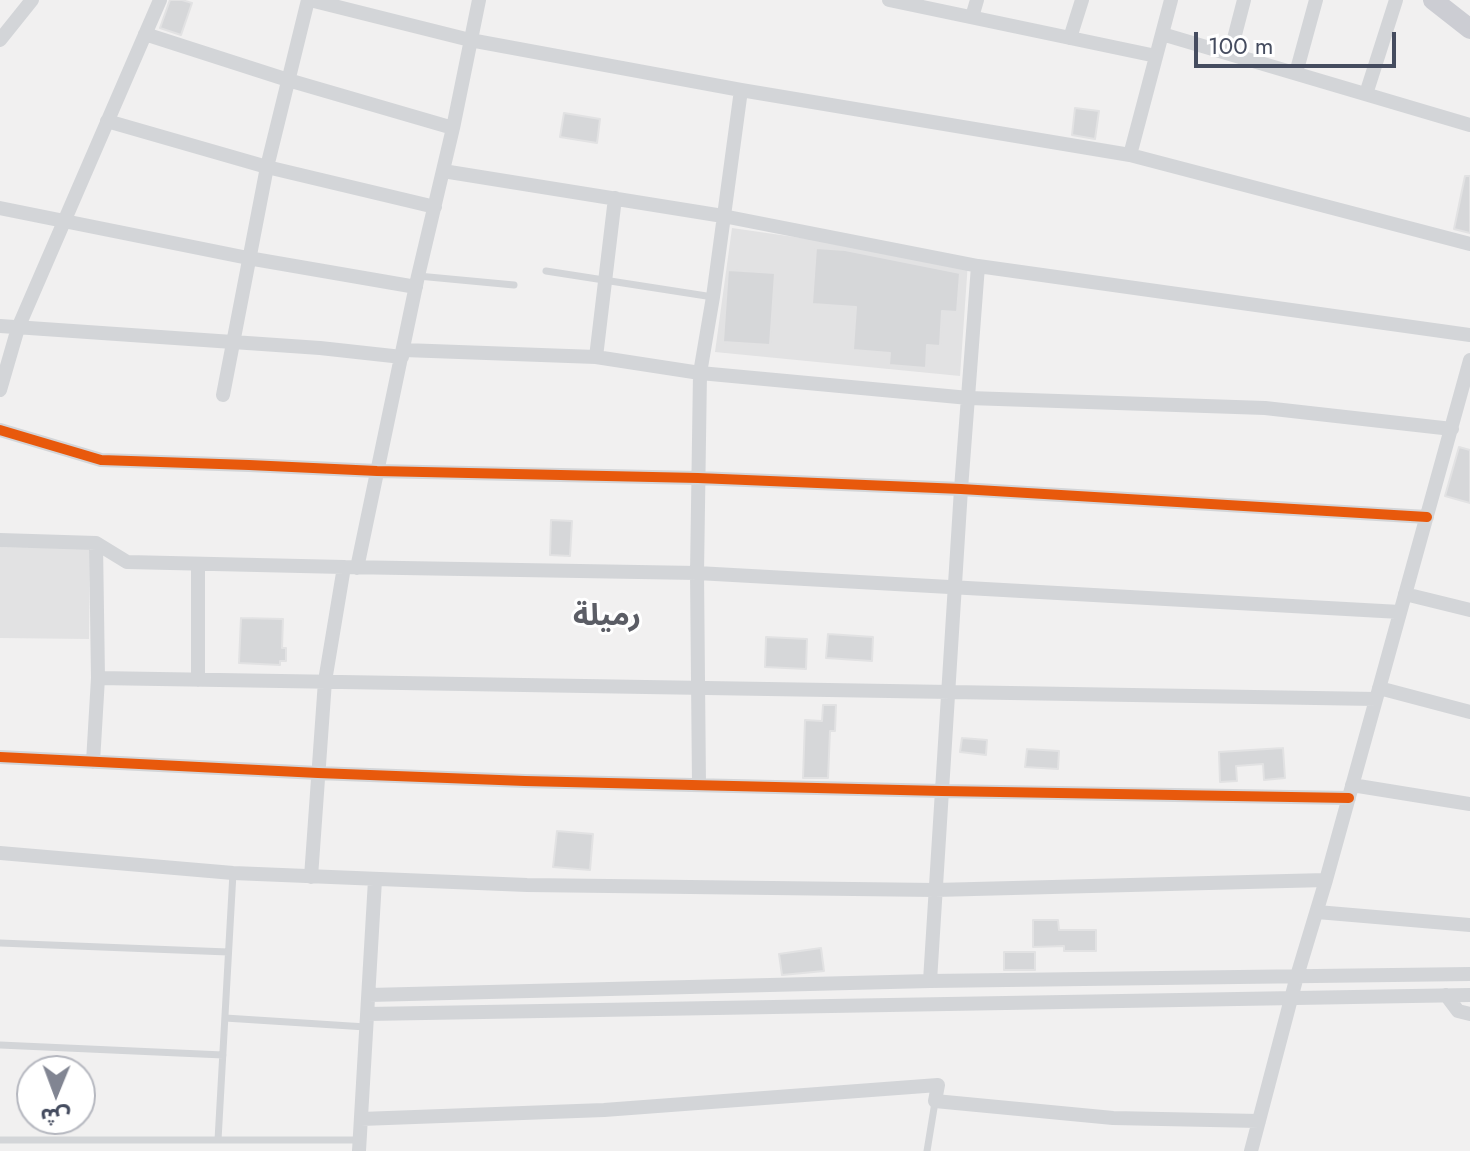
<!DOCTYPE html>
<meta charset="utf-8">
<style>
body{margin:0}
#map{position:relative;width:1470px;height:1151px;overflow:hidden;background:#f1f0f0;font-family:Jost,"Noto Sans Arabic",sans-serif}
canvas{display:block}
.north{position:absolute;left:16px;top:1055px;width:80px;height:80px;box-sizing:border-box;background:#fff;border:2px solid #b5b7bf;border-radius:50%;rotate:181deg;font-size:22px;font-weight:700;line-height:32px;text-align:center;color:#454c5f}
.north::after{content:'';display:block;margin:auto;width:28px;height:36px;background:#818592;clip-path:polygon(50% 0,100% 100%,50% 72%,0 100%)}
.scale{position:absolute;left:1194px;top:32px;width:202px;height:36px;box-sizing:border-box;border:4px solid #454c5f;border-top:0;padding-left:10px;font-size:24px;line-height:28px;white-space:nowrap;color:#454c5f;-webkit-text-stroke:6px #fff;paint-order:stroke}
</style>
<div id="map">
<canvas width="1470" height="1151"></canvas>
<div class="north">ش</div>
<div class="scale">100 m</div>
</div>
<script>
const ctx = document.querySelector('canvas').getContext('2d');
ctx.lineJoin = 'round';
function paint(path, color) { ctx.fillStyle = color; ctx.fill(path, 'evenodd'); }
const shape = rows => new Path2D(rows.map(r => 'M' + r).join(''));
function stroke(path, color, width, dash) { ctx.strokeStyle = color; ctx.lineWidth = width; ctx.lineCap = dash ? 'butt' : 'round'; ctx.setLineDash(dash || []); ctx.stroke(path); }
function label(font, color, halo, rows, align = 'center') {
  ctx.font = font + ' Jost,"Noto Sans Arabic",sans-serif'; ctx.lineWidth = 6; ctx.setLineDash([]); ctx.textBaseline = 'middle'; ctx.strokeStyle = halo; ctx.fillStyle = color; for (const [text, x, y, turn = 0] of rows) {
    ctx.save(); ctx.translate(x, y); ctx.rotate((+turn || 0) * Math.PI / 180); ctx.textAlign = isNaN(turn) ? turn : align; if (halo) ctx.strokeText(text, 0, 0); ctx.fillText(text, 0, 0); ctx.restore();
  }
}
paint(shape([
 [732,228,968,262,960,376,715,352],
 [0,547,90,548,89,639,0,638]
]), '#e2e2e3');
const building = shape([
 [170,0,182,0,192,3,181,35,160,28,170,0],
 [1075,108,1099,111,1095,139,1072,135,1075,108],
 [564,113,600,119,597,143,560,137,564,113],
 [1465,176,1470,176,1470,233,1454,229,1465,176],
 [816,248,845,250,960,273,957,312,942,311,940,346,927,345,926,368,889,365,890,353,853,350,856,307,812,304,816,248],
 [728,270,775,273,770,345,723,342,728,270],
 [1459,447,1470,450,1470,503,1445,496,1459,447],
 [551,520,572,521,570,556,550,555,551,520],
 [241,618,283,619,282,648,286,648,286,661,280,661,280,665,239,663,241,618],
 [828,634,873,637,872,661,826,658,828,634],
 [766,637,807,639,806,669,765,667,766,637],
 [823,705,836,705,835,731,830,731,828,778,803,778,805,720,822,721,823,705],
 [962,738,987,740,986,755,960,752,962,738],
 [1283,748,1285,778,1264,780,1263,764,1236,766,1237,781,1220,782,1219,752,1283,748],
 [1027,749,1059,751,1058,769,1025,767,1027,749],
 [557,831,593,834,590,870,553,867,557,831],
 [1033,920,1058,920,1059,930,1096,930,1096,951,1064,951,1064,946,1033,947,1033,920],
 [821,948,824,971,782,975,779,954,821,948],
 [1004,952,1035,952,1035,970,1004,970,1004,952]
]);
paint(building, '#d6d7d9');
stroke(building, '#e2e2e3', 2);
stroke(shape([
 [546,271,713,297],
 [418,276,514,285],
 [0,943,228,952],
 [225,1018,366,1027],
 [0,1045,223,1055],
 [0,1140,360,1140],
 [218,1140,233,873],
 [927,1151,935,1102]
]), '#d3d5d8', 7);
stroke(shape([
 [310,0,470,40,741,90,1130,155,1470,244],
 [889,0,1156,56],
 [972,17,977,0],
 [145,34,288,80,453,128],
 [1162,34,1470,125],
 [1070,38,1082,0],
 [0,40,32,0],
 [1230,54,1244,0],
 [1296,73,1316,0],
 [1366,94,1396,0],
 [107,121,267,167,435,207],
 [1130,155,1171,0],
 [443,171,723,216,978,266,1470,335],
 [0,208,248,258,416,287],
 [0,326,320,348,402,357],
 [404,350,596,357,700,373,969,398,1265,408,1452,429],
 [596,357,615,198],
 [0,390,18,328,160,0],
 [223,395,267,167,308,0],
 [0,430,101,460,249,465,377,471,698,478,961,489,1427,517],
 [0,540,96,543,127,562,344,567,697,573,1400,612],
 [198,564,198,680],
 [357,568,418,276,453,128,479,0],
 [1405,594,1470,610],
 [98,678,1376,699],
 [1379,688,1470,712],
 [0,757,318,773,525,781,942,791,1349,798],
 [93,762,98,678,96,543],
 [699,785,697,573,700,373,713,297,741,90],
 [1352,785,1470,804],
 [0,853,233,873,527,885,935,890,1326,880],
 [311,877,325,681,344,567],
 [1317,912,1470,925],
 [930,981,961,489,978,266],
 [369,995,930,981,1470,974],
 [1446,995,1458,1011,1470,1014],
 [367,1014,1470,995],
 [361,1119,604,1110,938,1085,935,1101,1113,1118,1259,1121],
 [359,1151,375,880],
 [1251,1151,1297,976,1326,880,1470,360]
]), '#d3d5d8', 14);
stroke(shape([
 [1433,0,1470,29]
]), '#cccdd3', 20);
stroke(shape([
 [0,430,101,460,249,465,377,471,698,478,961,489,1427,517],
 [0,757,318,773,525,781,942,791,1349,798]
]), '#e8590c', 10);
label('bold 30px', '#5b5d65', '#fff', [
 ["رميلة",607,618]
]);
</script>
